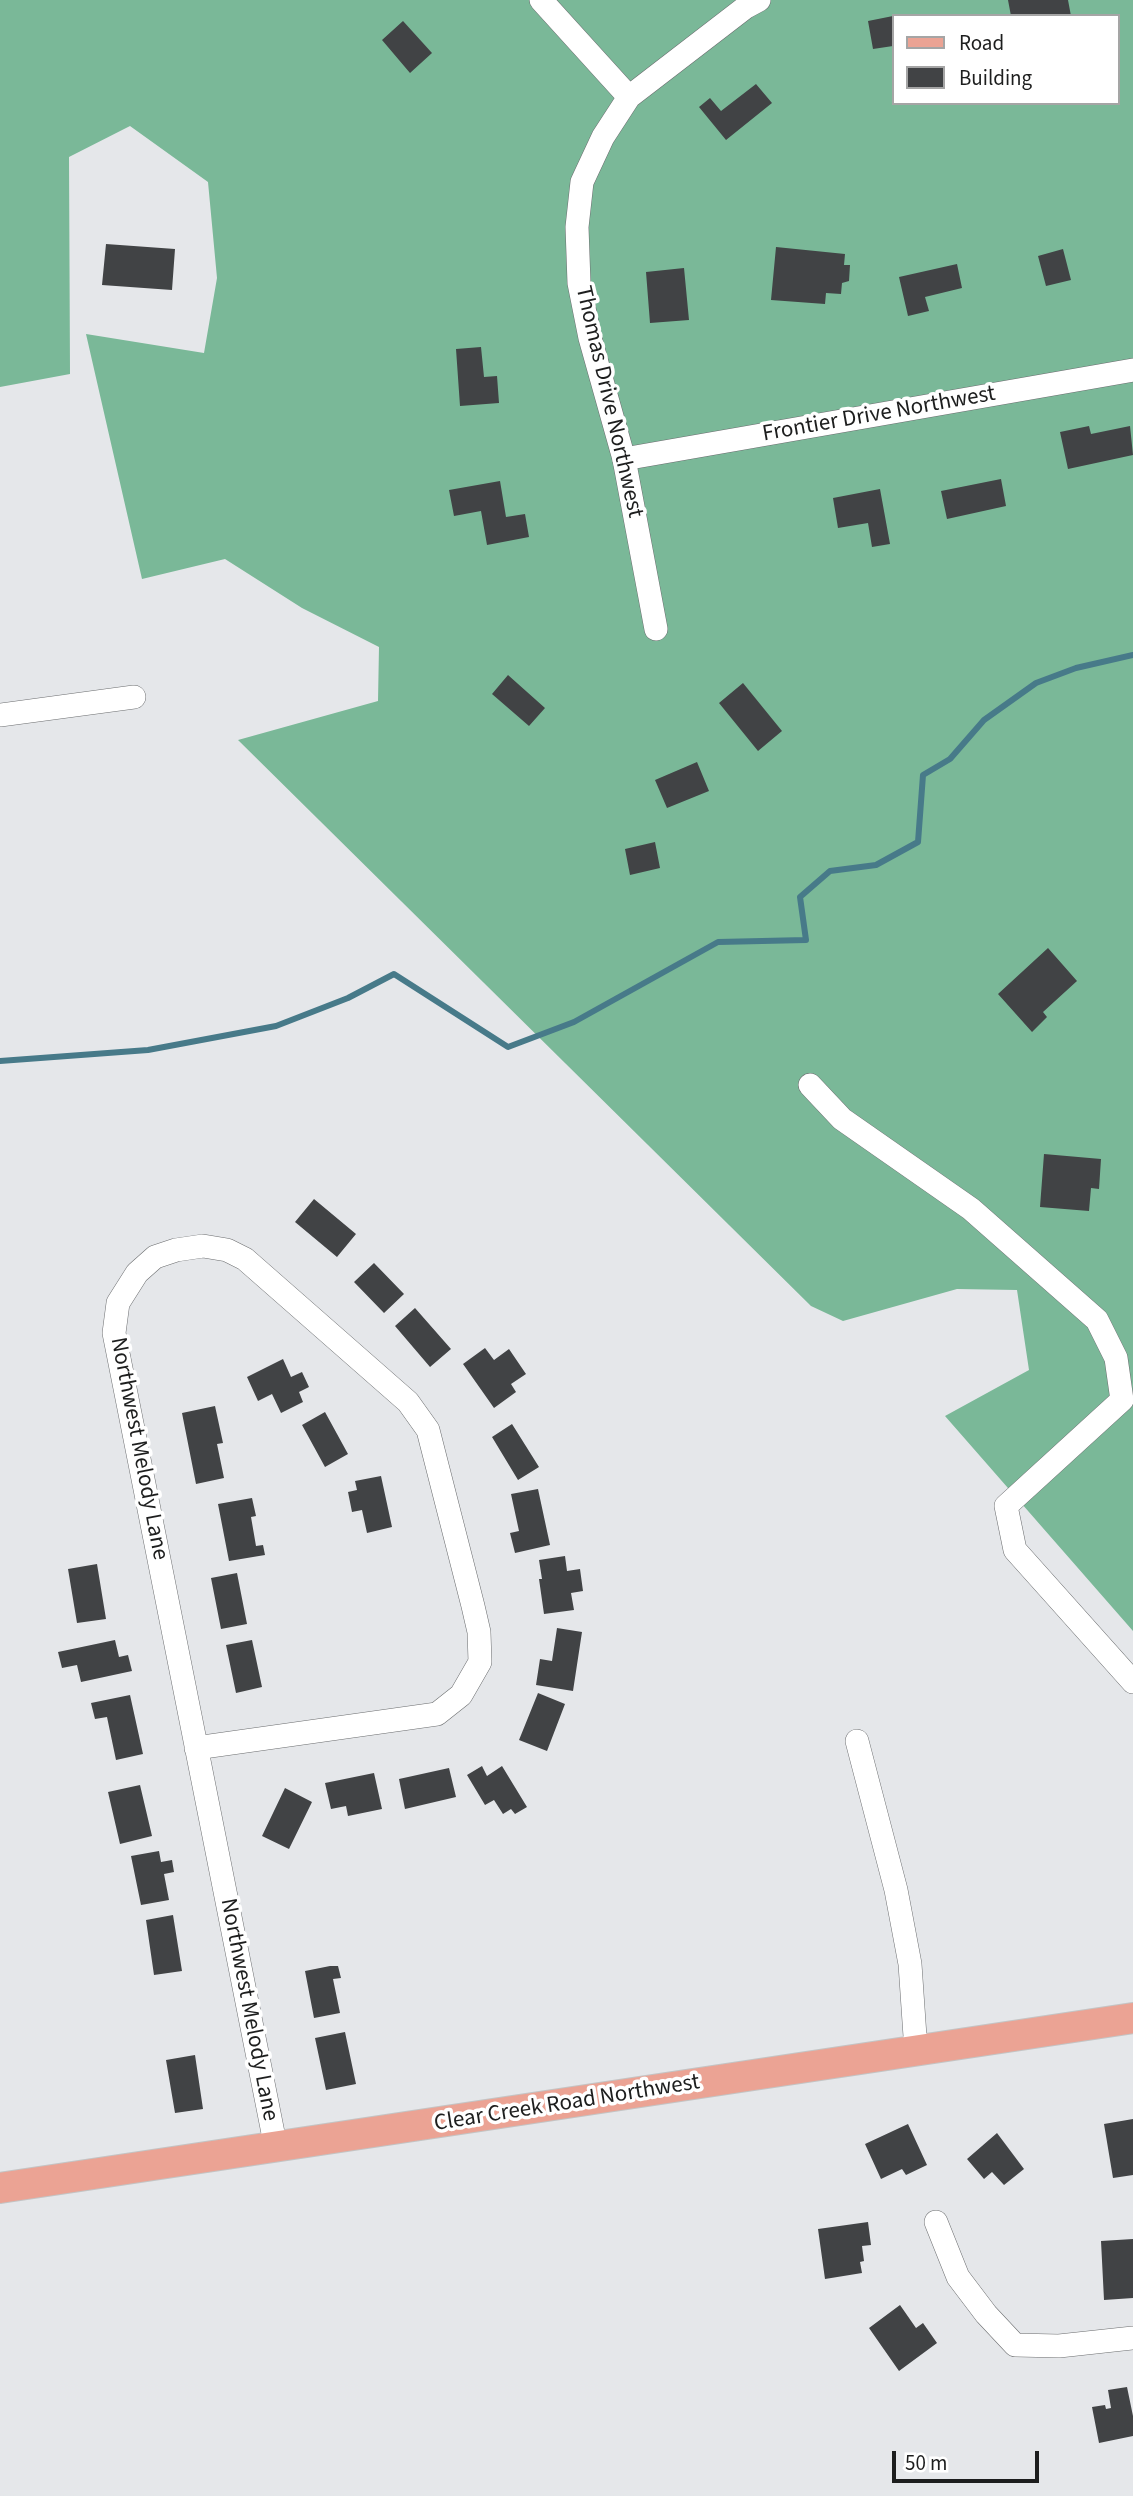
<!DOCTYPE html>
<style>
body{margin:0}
#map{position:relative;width:1133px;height:2496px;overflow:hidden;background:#e5e7ea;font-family:"Source Sans 3",sans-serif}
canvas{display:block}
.legend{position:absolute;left:892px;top:14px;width:228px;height:91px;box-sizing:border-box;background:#fff;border:2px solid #a5a5a5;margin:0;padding:9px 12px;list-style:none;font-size:21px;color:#1d1e1e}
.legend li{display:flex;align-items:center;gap:14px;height:35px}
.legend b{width:35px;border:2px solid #a5a5a5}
.scale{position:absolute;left:892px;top:2451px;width:147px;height:32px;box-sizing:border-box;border:4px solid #1d1e1e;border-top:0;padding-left:9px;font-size:21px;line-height:24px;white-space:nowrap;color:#1d1e1e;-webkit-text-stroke:5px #fff;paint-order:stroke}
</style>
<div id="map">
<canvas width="1133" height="2496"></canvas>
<ul class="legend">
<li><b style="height:9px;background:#eba394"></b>Road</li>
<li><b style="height:19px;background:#414345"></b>Building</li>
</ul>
<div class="scale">50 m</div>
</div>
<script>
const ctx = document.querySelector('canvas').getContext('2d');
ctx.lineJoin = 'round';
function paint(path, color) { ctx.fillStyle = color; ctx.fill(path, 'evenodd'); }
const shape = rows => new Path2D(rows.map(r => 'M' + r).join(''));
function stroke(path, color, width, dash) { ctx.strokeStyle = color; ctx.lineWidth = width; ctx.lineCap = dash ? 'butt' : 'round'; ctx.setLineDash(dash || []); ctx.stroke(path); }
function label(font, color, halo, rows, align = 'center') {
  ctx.font = font + ' "Source Sans 3",sans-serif'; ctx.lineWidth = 7; ctx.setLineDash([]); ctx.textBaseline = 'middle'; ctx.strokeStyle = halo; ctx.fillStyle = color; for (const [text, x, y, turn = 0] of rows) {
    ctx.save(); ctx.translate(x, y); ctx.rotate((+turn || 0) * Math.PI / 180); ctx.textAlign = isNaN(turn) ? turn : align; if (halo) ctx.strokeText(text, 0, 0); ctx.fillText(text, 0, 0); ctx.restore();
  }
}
paint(shape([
 [0,0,1133,0,1133,1631,945,1416,1029,1370,1017,1290,957,1289,843,1321,811,1306,238,740,378,701,379,647,302,608,225,559,142,579,86,334,204,353,217,278,208,182,130,126,69,157,70,374,0,387],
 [893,16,1117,16,1117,103,893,103]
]), '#7ab898');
stroke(shape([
 [0,1061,148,1050,276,1026,348,998,394,974,508,1047,574,1022,718,942,806,940,800,897,830,871,876,865,918,842,923,775,950,759,984,720,1036,683,1076,668,1133,655]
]), '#477a89', 6);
paint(shape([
 [1008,0,1068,0,1071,16,1011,16],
 [893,16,893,46,873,49,868,21],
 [403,21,432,53,410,73,382,40],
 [756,84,772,103,726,140,699,107,710,98,721,111],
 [106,244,175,249,172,290,102,285],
 [776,247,845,254,844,265,850,265,849,281,842,283,841,294,826,293,825,304,771,300],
 [1063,249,1071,280,1046,286,1038,256],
 [957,264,962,288,925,297,929,311,908,316,899,277],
 [684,268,689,320,650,323,646,272],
 [481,347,484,377,497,376,499,403,460,406,456,349],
 [1089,426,1091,434,1130,426,1133,455,1068,469,1060,432],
 [1001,479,1006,506,947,519,941,491],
 [500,481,506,517,525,514,529,537,487,545,481,511,454,516,449,490],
 [880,489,890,544,872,547,868,523,838,528,833,498],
 [508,675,545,708,529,726,492,694],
 [743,683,782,731,758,751,719,703],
 [697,762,709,791,667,808,655,780],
 [655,842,660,868,630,875,625,849],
 [1048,948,1077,981,1043,1012,1047,1017,1032,1032,998,994],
 [1044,1154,1101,1159,1099,1189,1091,1188,1089,1211,1040,1207],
 [314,1199,356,1234,337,1257,295,1222],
 [374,1263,404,1294,384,1313,354,1282],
 [415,1308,451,1349,430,1367,395,1326],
 [485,1348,494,1360,509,1349,526,1374,511,1384,516,1392,494,1408,463,1364],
 [283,1359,291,1377,302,1372,309,1387,299,1392,303,1402,281,1413,272,1394,258,1401,247,1377],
 [215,1406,223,1443,217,1444,224,1478,196,1484,182,1413],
 [325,1412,348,1454,325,1467,302,1425],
 [512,1424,539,1467,518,1480,492,1437],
 [381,1476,392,1527,367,1533,362,1510,352,1512,348,1492,357,1490,355,1481],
 [538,1489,550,1545,515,1553,510,1533,519,1531,511,1494],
 [252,1498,256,1516,251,1517,256,1546,263,1545,265,1555,229,1561,218,1504],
 [565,1556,567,1571,580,1569,583,1591,571,1593,574,1610,544,1614,539,1579,542,1579,539,1560],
 [97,1564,106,1619,77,1623,68,1569],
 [237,1573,247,1624,221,1629,211,1578],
 [557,1628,582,1632,573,1691,536,1685,540,1659,552,1661],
 [115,1640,119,1657,128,1655,132,1671,81,1682,77,1665,62,1668,58,1652],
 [252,1640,262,1687,236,1693,226,1645],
 [538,1693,565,1704,547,1751,519,1740],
 [130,1695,143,1754,116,1760,107,1717,95,1719,91,1703],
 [482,1766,487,1776,502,1766,527,1807,515,1814,511,1809,503,1814,494,1800,485,1805,467,1775],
 [449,1768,456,1797,405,1809,399,1779],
 [374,1773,382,1809,348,1816,346,1806,331,1809,325,1783],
 [140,1785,152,1836,120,1844,108,1792],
 [285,1788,312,1802,289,1849,262,1836],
 [159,1851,161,1862,172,1860,174,1872,164,1874,169,1900,141,1905,131,1856],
 [173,1915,182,1971,154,1975,146,1920],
 [330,1966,338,1966,341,1978,333,1979,340,2013,314,2018,305,1971],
 [345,2032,356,2084,326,2090,315,2038],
 [195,2055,203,2109,175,2113,166,2060],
 [1133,2119,1133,2175,1113,2178,1104,2124],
 [908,2124,927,2165,906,2175,902,2169,881,2179,865,2144],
 [997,2133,1024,2169,1004,2185,992,2172,984,2179,967,2159],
 [868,2222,871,2245,862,2246,864,2261,860,2262,862,2273,825,2279,818,2229],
 [1133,2239,1133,2298,1104,2300,1101,2241],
 [900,2305,916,2328,923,2323,937,2343,899,2371,869,2328],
 [1127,2387,1133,2416,1133,2436,1099,2443,1092,2407,1105,2405,1106,2409,1111,2408,1108,2390]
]), '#414345');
const minor = shape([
 [541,0,629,97],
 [624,459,1133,370],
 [656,629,624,459,590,338,579,283,577,227,582,182,603,137,629,97,746,7,759,0],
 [0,715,134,697],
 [810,1085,842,1119,971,1209,1097,1320,1116,1358,1122,1400,1006,1506,1015,1550,1133,1682],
 [857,1741,896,1890,910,1964,916,2051],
 [196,1748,437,1714,461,1695,480,1662,479,1632,473,1606,428,1430,408,1402,245,1259,227,1250,203,1246,176,1250,155,1257,137,1273,118,1303,114,1333,276,2148],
 [936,2222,958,2277,986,2314,1015,2345,1059,2346,1133,2338]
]);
const major = shape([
 [0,2188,1133,2018]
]);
stroke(minor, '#6b6d6f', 24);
stroke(major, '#c4c4c4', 32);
stroke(minor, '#fff', 23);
stroke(major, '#eba394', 30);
label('23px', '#1d1e1e', '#fff', [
 ["Thomas Drive Northwest",608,402,77],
 ["Frontier Drive Northwest",879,415,-10],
 ["Northwest Melody Lane",138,1449,79],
 ["Northwest Melody Lane",248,2010,79],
 ["Clear Creek Road Northwest",567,2104,-9]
]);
</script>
